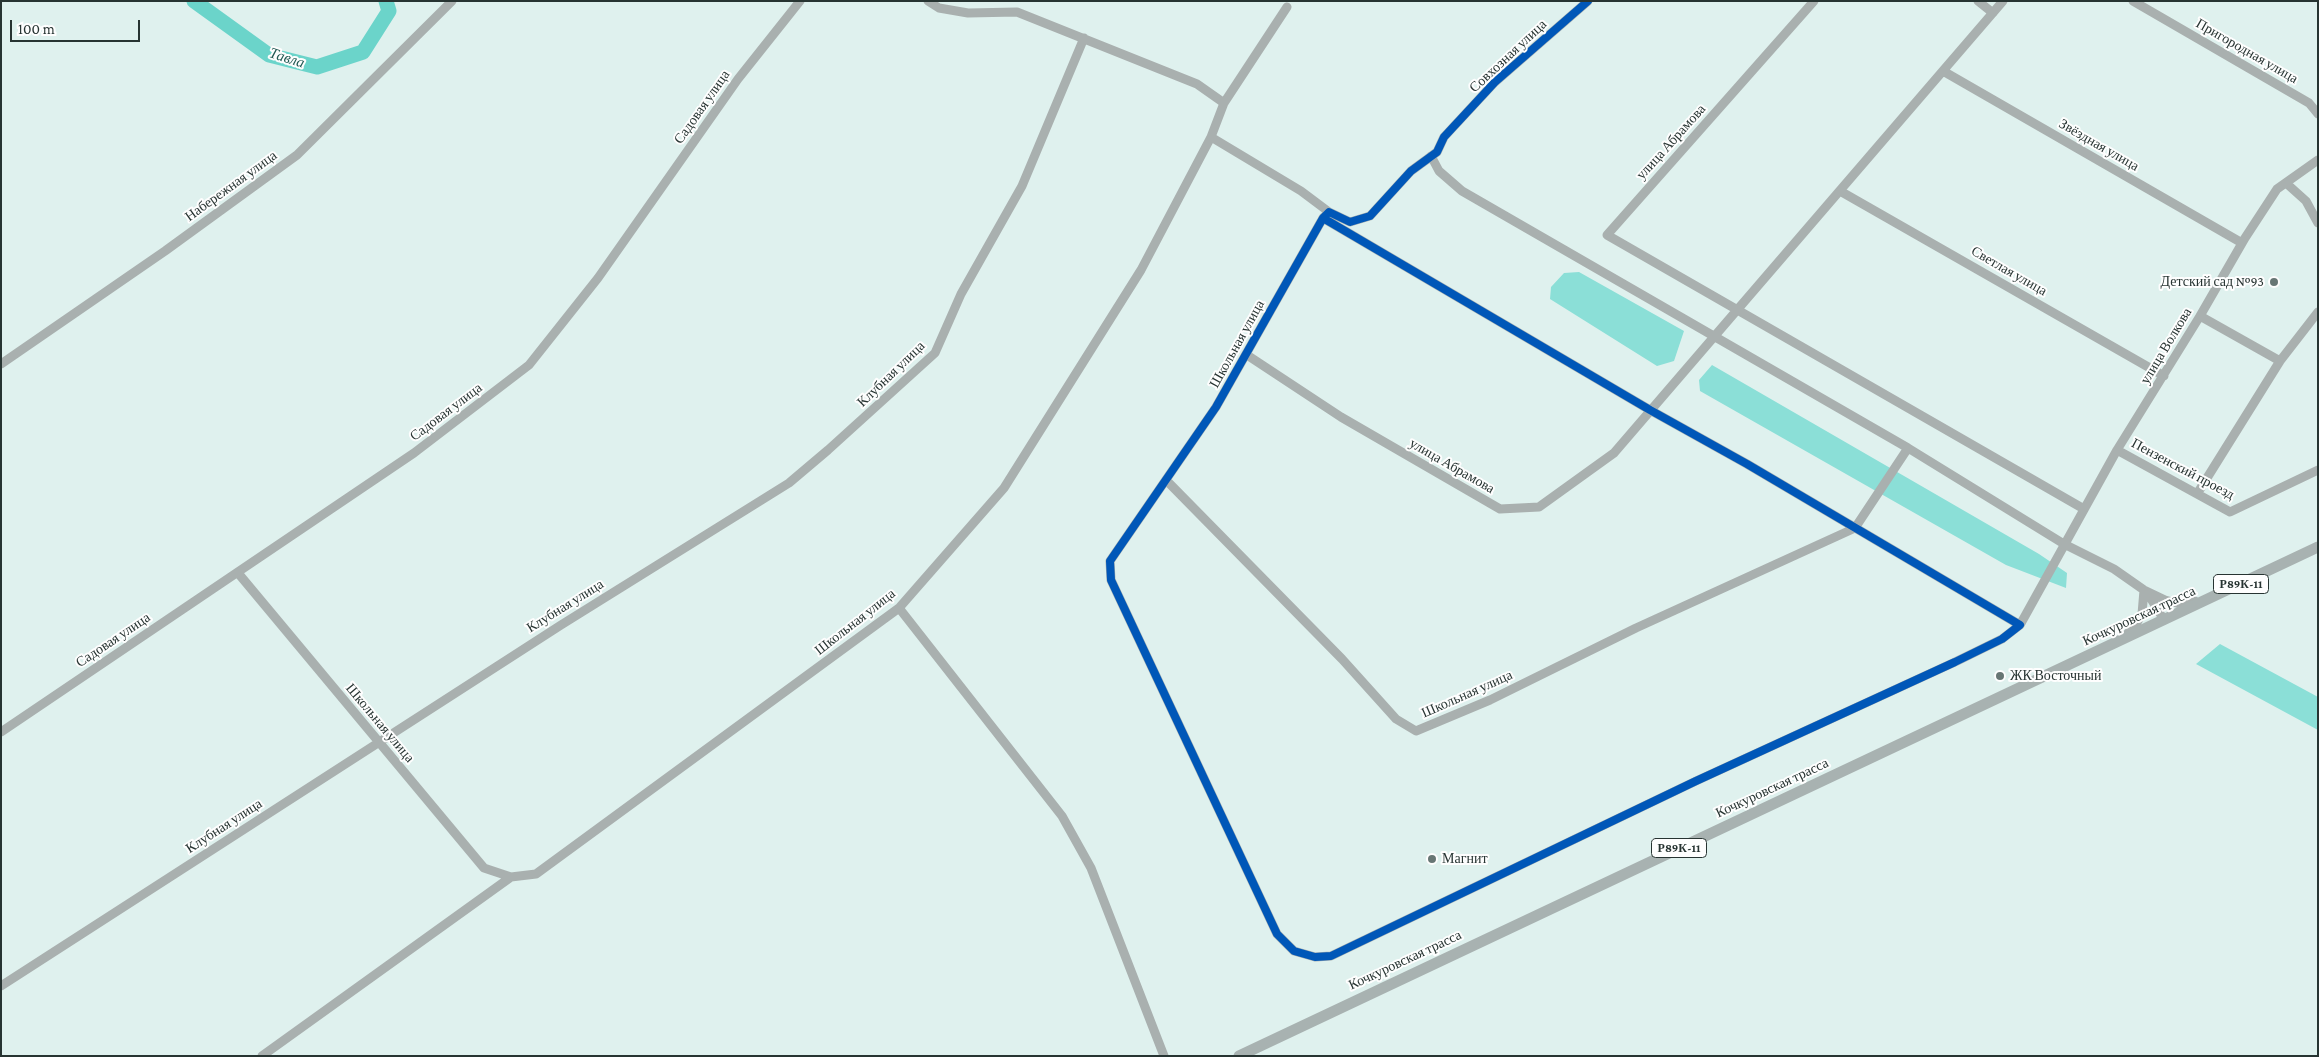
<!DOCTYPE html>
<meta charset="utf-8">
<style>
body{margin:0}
#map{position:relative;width:2319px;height:1057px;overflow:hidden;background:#dff1ee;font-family:"Crimson Pro",serif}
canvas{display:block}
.frame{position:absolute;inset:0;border:2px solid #273432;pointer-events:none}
.scale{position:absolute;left:10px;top:20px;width:130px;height:22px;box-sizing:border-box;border:2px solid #273432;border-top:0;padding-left:6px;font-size:15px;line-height:18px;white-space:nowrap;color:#273432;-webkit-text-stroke:4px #fefefe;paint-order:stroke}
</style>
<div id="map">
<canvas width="2319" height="1057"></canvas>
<div class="frame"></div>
<div class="scale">100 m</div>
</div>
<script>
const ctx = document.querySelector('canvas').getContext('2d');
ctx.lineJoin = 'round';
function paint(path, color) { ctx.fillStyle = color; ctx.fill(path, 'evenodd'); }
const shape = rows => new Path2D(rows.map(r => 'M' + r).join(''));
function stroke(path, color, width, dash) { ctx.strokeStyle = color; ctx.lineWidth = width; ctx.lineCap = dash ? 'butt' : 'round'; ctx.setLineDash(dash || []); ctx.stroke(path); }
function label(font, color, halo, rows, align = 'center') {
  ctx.font = font + ' "Crimson Pro",serif'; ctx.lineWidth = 4; ctx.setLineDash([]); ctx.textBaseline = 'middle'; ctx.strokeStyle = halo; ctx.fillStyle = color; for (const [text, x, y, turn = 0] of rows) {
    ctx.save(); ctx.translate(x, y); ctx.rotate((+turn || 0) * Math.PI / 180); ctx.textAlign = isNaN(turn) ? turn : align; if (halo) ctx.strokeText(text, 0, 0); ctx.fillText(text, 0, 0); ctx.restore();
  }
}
paint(shape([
 [1579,272,1684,331,1674,361,1657,366,1550,299,1551,287,1564,273],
 [1712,365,2039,554,2067,573,2066,588,2006,565,1700,391,1699,380],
 [2220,644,2318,697,2318,730,2196,664]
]), '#8bdfd7');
stroke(shape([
 [194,1,269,55,317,67,363,52,389,11,386,1]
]), '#6bd4ca', 15);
stroke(shape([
 [928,1,939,8,968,13,1017,12,1197,84,1224,103],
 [1814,1,1607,235,2084,509],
 [1978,1,1993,13],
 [2133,1,2309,103,2318,114],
 [1943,71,2242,243],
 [1211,137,1301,191,1329,212],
 [1431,156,1439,171,1462,191,1908,448,2064,544,2114,569,2144,590,2165,600,2180,604,2195,601],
 [2286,183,2306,201,2318,223],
 [1840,191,2164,376],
 [1323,218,1650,410,1747,464,2020,625,2002,639,1955,662,1696,781,1331,956,1315,957,1294,951,1277,934,1111,580,1110,561,1216,407,1323,218,1329,212,1350,222,1370,216,1411,171,1437,152,1444,137,1495,82,1588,1],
 [2200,316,2280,361],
 [1247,355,1341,417,1500,509,1539,507,1614,453,2003,1],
 [1,364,165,251,297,155,452,1],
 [2117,450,2230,512,2318,470],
 [1166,480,1342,659,1396,719,1416,731,1490,700,1636,628,1855,528],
 [2197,494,2280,361,2318,312],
 [1855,528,1908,448],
 [238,573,484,868,511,877,536,874,899,608,1004,488,1141,270,1211,137,1224,103,1287,7],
 [2148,594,2164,620],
 [899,608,1062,816,1091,868,1164,1056],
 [2020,625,2117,450,2200,316,2245,238,2277,189,2318,160],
 [2125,636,2135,626,2142,614,2144,590],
 [1,732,414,453,529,365,598,278,738,79,800,1],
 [1,986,561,625,789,483,828,450,935,353,961,294,1022,186,1084,38],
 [262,1056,511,877]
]), '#a9b0af', 9);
stroke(shape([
 [1239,1056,2318,547]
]), '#a8b2b1', 11);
stroke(shape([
 [1323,218,1650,410,1747,464,2020,625,2002,639,1955,662,1696,781,1331,956,1315,957,1294,951,1277,934,1111,580,1110,561,1216,407,1323,218,1329,212,1350,222,1370,216,1411,171,1437,152,1444,137,1495,82,1588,1]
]), '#0057b8', 8);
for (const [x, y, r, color] of [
 [2274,282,5,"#677674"],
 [2000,676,5,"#677674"],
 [1432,859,5,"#677674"]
]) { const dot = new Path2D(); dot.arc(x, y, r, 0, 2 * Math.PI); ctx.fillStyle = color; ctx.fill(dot); stroke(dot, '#fefefe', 2); }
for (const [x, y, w] of [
 [2241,584,55],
 [1679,848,55]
]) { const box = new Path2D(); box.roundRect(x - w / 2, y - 9.5, w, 19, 4); ctx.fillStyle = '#fefefe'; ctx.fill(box); stroke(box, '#273432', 1); }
label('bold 12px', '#273432', null, [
 ["Р89К-11",2241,584],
 ["Р89К-11",1679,848]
]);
label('14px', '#273432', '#fefefe', [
 ["Пригородная улица",2247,51,30],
 ["Совхозная улица",1508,56,-43],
 ["Садовая улица",702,107,-55],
 ["улица Абрамова",1671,142,-48],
 ["Звёздная улица",2099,145,30],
 ["Набережная улица",231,186,-36],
 ["Светлая улица",2009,271,30],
 ["Школьная улица",1237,344,-61],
 ["улица Волкова",2166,346,-59],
 ["Клубная улица",891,374,-44],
 ["Садовая улица",446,412,-37],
 ["улица Абрамова",1452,466,30],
 ["Пензенский проезд",2183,469,28],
 ["Клубная улица",565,606,-32],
 ["Кочкуровская трасса",2139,616,-25],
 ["Школьная улица",855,622,-38],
 ["Садовая улица",113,640,-34],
 ["Школьная улица",1467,694,-24],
 ["Школьная улица",380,723,50],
 ["Кочкуровская трасса",1772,788,-25],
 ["Клубная улица",224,826,-33],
 ["Кочкуровская трасса",1405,960,-25]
]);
label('14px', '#273432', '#fefefe', [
 ["Детский сад №93",2264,282,"right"],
 ["ЖК Восточный",2010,676],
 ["Магнит",1442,859]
], 'left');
label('italic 15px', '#225a54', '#fefefe', [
 ["Тавла",287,58,18]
]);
</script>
